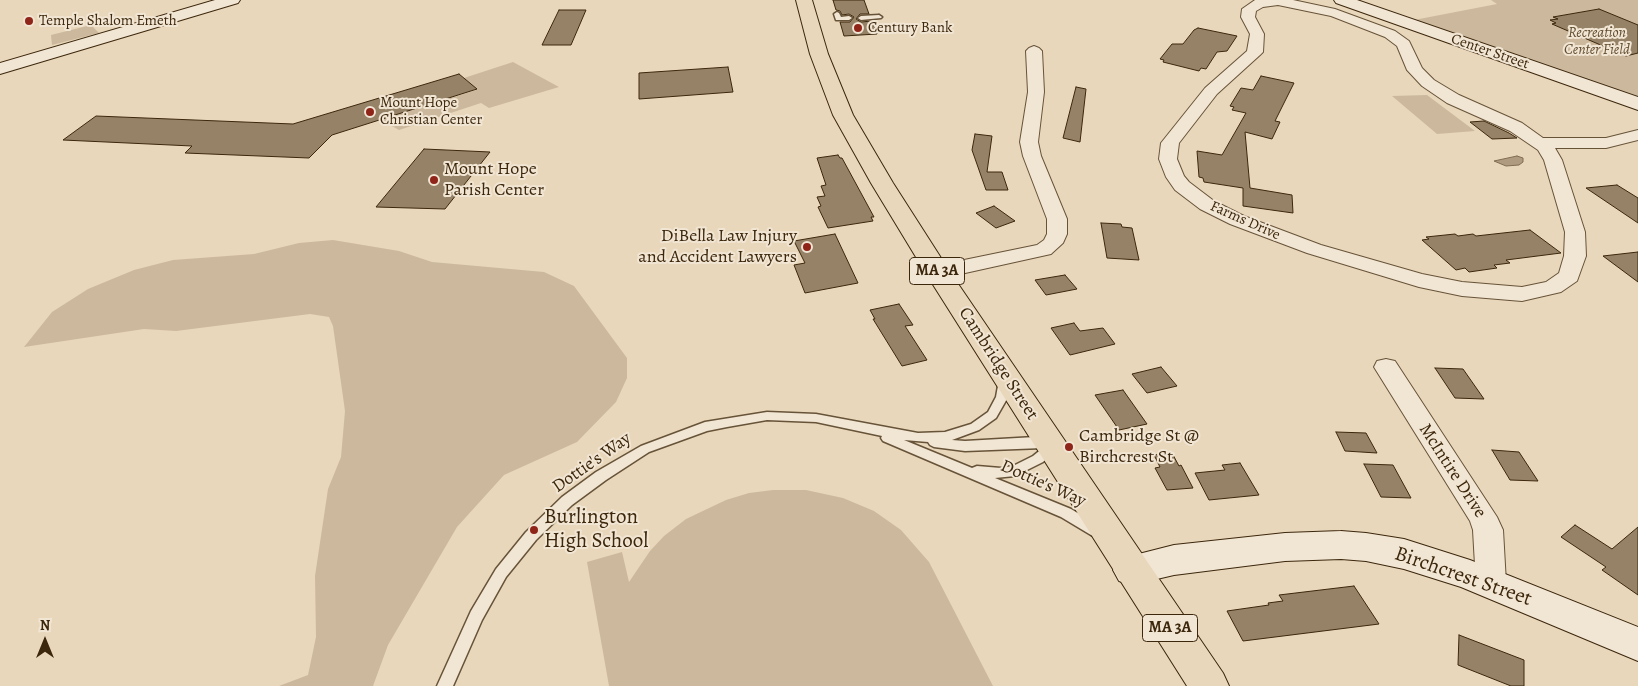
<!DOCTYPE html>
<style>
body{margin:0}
#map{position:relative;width:1638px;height:686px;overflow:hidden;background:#e9d7bb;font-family:Alegreya,serif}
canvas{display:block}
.north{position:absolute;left:20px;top:616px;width:50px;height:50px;-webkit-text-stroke:4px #f1e5d3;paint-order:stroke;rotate:0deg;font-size:14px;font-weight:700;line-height:20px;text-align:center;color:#3c270c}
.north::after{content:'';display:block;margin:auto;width:18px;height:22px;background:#3c270c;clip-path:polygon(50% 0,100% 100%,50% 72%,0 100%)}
</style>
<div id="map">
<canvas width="1638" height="686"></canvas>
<div class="north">N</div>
</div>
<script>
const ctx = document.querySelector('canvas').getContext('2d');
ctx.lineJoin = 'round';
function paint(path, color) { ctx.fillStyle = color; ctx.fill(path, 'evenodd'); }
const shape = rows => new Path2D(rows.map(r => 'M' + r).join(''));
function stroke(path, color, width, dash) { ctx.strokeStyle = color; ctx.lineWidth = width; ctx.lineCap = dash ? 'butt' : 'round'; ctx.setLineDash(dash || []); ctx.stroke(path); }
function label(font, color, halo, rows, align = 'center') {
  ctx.font = font + ' Alegreya,serif'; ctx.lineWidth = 4; ctx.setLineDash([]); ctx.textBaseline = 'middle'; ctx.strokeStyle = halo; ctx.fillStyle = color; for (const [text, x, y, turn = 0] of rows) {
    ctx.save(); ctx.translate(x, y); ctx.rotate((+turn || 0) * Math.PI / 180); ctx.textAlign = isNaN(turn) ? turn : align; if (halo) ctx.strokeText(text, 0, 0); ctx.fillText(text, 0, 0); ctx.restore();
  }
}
paint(shape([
 [1491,0,1638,0,1638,99,1414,20,1497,4],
 [91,25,99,33,52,45,51,35],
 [513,62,559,87,489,108,481,103,399,130,381,120,476,90,464,78],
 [1427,95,1475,131,1437,134,1392,96],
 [333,240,399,251,432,262,544,272,574,286,627,358,627,378,616,402,577,442,504,475,457,527,388,645,373,686,279,686,308,675,316,637,315,576,328,489,341,457,345,411,333,326,329,317,310,314,176,331,144,329,24,347,52,312,88,289,134,270,173,260,254,254,299,243],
 [773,490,806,490,843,498,874,511,901,530,929,562,993,686,609,686,587,562,622,552,629,582,650,551,664,536,686,519,726,500,749,493]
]), '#ccb99d');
const water = shape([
 [1517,156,1523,158,1523,162,1519,165,1506,166,1494,161,1517,156]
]);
paint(water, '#ae9b80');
stroke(water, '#806d52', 1);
const building = shape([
 [833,0,864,0,869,14,860,14,856,19,861,22,872,21,877,34,844,36,840,22,850,22,854,17,849,14,842,15,840,11,836,10,833,0],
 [1599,9,1638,25,1638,53,1626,56,1552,24,1556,23,1550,20,1558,19,1553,17,1599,9],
 [559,10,586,10,571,45,542,45,559,10],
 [1198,28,1237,36,1227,51,1217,52,1206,69,1201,68,1199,71,1163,62,1164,60,1160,59,1172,44,1183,44,1194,30,1198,28],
 [728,67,733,92,639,99,639,73,728,67],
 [459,74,477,89,332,135,309,158,185,153,192,146,63,140,96,116,293,124,459,74],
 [1261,76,1294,83,1275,121,1280,122,1272,139,1245,132,1250,188,1292,195,1293,213,1243,206,1243,188,1204,182,1203,178,1199,177,1197,151,1222,155,1246,113,1232,110,1234,107,1230,106,1241,88,1253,90,1261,76],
 [1076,87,1086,89,1080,142,1063,138,1076,87],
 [1484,121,1509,133,1517,138,1492,139,1470,122,1484,121],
 [975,134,992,136,987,172,1002,172,1008,190,986,190,972,150,975,134],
 [424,149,490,152,445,209,376,207,424,149],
 [838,155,840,158,842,158,874,217,871,217,873,221,828,228,818,207,821,206,817,197,825,196,821,186,826,185,817,158,838,155],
 [1617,185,1638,198,1638,223,1586,188,1617,185],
 [994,206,1015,221,996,228,976,213,994,206],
 [1101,223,1121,224,1122,227,1132,228,1139,260,1107,258,1101,223],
 [1530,230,1561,253,1506,260,1510,263,1494,265,1497,268,1469,272,1465,268,1456,270,1422,240,1429,239,1426,237,1455,234,1458,236,1473,234,1476,236,1530,230],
 [835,234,858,283,805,293,794,265,805,263,794,241,835,234],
 [1638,252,1638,282,1603,256,1638,252],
 [1065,275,1077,289,1046,295,1035,280,1065,275],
 [899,304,913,325,905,326,927,360,902,366,873,319,875,319,870,310,899,304],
 [1074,323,1080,331,1103,328,1115,344,1070,355,1051,328,1074,323],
 [1161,367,1177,386,1147,393,1132,374,1161,367],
 [1435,368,1463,369,1484,399,1455,398,1435,368],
 [1123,390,1147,424,1119,430,1095,395,1123,390],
 [1336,432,1366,433,1377,453,1345,451,1336,432],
 [1492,450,1519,452,1538,481,1510,480,1492,450],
 [1172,453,1179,466,1181,465,1193,488,1167,490,1155,468,1160,467,1154,455,1172,453],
 [1240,463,1259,495,1209,500,1195,473,1225,470,1222,465,1240,463],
 [1364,464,1393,465,1411,498,1381,497,1364,464],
 [1575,525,1612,549,1638,527,1638,595,1602,570,1606,567,1561,537,1575,525],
 [1354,586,1379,624,1243,641,1227,611,1269,605,1268,603,1283,601,1279,595,1354,586],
 [1459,635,1524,660,1524,686,1511,686,1458,665,1459,635]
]);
paint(building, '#968367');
stroke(building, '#3c270c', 1);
const lane = shape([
 [837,12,839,13,841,17,849,16,852,18,849,20,836,20,834,14,837,12],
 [879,15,882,17,881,18,861,20,858,18,861,16,879,15],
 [1005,376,1011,380,1008,397,996,418,979,430,952,440,965,441,1035,437,1054,441,1056,444,1054,451,1043,462,1015,476,995,478,1071,509,1101,527,1103,531,1101,535,1096,537,1091,535,1061,517,883,441,881,438,882,436,816,422,767,420,727,427,707,431,649,452,606,480,572,505,536,540,506,577,482,620,453,686,437,686,471,611,496,569,526,532,562,497,596,472,641,446,705,422,767,412,816,414,918,433,945,432,971,424,988,412,996,397,999,380,1005,376],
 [904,440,928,442,930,445,934,447,965,451,1043,448,1033,456,1013,466,1001,468,977,466,972,468,904,440]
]);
const street = shape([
 [1255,0,1293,0,1335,9,1395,31,1409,41,1422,68,1434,80,1459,95,1522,123,1543,138,1606,138,1638,130,1638,140,1606,148,1555,148,1562,160,1585,232,1586,256,1577,281,1561,292,1522,301,1462,296,1419,287,1307,253,1230,224,1200,209,1175,190,1166,177,1159,159,1161,143,1205,88,1247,51,1250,34,1241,17,1242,9,1255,0],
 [1278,5,1331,16,1385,37,1397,46,1407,70,1422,86,1447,103,1510,131,1538,150,1544,160,1565,232,1564,256,1559,273,1546,282,1522,287,1462,282,1422,274,1321,245,1244,216,1214,201,1189,182,1184,176,1177,159,1179,143,1217,94,1260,55,1263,52,1264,34,1255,17,1256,11,1263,7,1278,5],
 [1034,46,1039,48,1042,51,1044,92,1038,142,1041,156,1067,219,1067,234,1063,243,1051,254,938,279,930,277,927,272,930,267,1037,245,1044,240,1047,234,1047,219,1023,156,1020,142,1028,92,1026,51,1029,48,1034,46],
 [1386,359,1395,361,1497,517,1503,530,1506,583,1502,592,1491,596,1480,592,1476,583,1473,530,1470,521,1374,367,1377,361,1386,359]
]);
const secondary = shape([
 [215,0,240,0,238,3,0,74,0,63,215,0],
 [1334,0,1357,0,1638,97,1638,110,1336,3,1334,0],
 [1341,531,1366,533,1404,539,1470,560,1638,627,1638,661,1461,587,1404,569,1366,561,1341,559,1285,561,1174,575,1131,585,1119,581,1113,570,1119,559,1174,545,1285,533,1341,531]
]);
const primary = shape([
 [796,0,812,0,828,54,853,115,893,183,950,272,1223,673,1229,686,1187,686,925,272,871,183,833,115,810,54,796,0]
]);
stroke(lane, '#675338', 3);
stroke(street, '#675338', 2);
stroke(secondary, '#3c270c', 2);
stroke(primary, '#3c270c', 2);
paint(lane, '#f1e5d3');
paint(street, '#f1e5d3');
paint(secondary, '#f1e5d3');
paint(primary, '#e9d7bb');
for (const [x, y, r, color] of [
 [29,21,5,"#8f2418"],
 [858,28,5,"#8f2418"],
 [370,112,5,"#8f2418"],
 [434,180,5,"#8f2418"],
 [807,247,5,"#8f2418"],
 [1069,447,5,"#8f2418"],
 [534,530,5,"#8f2418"]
]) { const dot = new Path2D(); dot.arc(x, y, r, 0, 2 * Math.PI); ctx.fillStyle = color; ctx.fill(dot); stroke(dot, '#f1e5d3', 2); }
label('15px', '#3c270c', '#f1e5d3', [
 ["Temple Shalom Emeth",39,21],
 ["Century Bank",868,28],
 ["Mount Hope",380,103],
 ["Christian Center",380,120]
], 'left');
label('italic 15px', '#604c30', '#f1e5d3', [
 ["Recreation",1597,33],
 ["Center Field",1597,50]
]);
label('15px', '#3c270c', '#f1e5d3', [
 ["Center Street",1490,52,19],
 ["Farms Drive",1245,221,24]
]);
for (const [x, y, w] of [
 [937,271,55],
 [1170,628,55]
]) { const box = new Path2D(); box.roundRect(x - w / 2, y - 13.5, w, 27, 4); ctx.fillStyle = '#f1e5d3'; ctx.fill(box); stroke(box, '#3c270c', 1); }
label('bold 16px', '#3c270c', null, [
 ["MA 3A",937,271],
 ["MA 3A",1170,628]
]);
label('18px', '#3c270c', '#f1e5d3', [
 ["Mount Hope",444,170],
 ["Parish Center",444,191],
 ["DiBella Law Injury",797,237,"right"],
 ["and Accident Lawyers",797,258,"right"],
 ["Cambridge St @",1079,437],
 ["Birchcrest St",1079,458]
], 'left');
label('18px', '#3c270c', '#f1e5d3', [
 ["Cambridge Street",998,364,57],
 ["Dottie's Way",592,463,-35],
 ["McIntire Drive",1452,471,57],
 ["Dottie's Way",1043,484,24]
]);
label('21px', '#3c270c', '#f1e5d3', [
 ["Burlington",544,518],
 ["High School",544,542]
], 'left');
label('21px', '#3c270c', '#f1e5d3', [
 ["Birchcrest Street",1463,577,19]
]);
</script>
